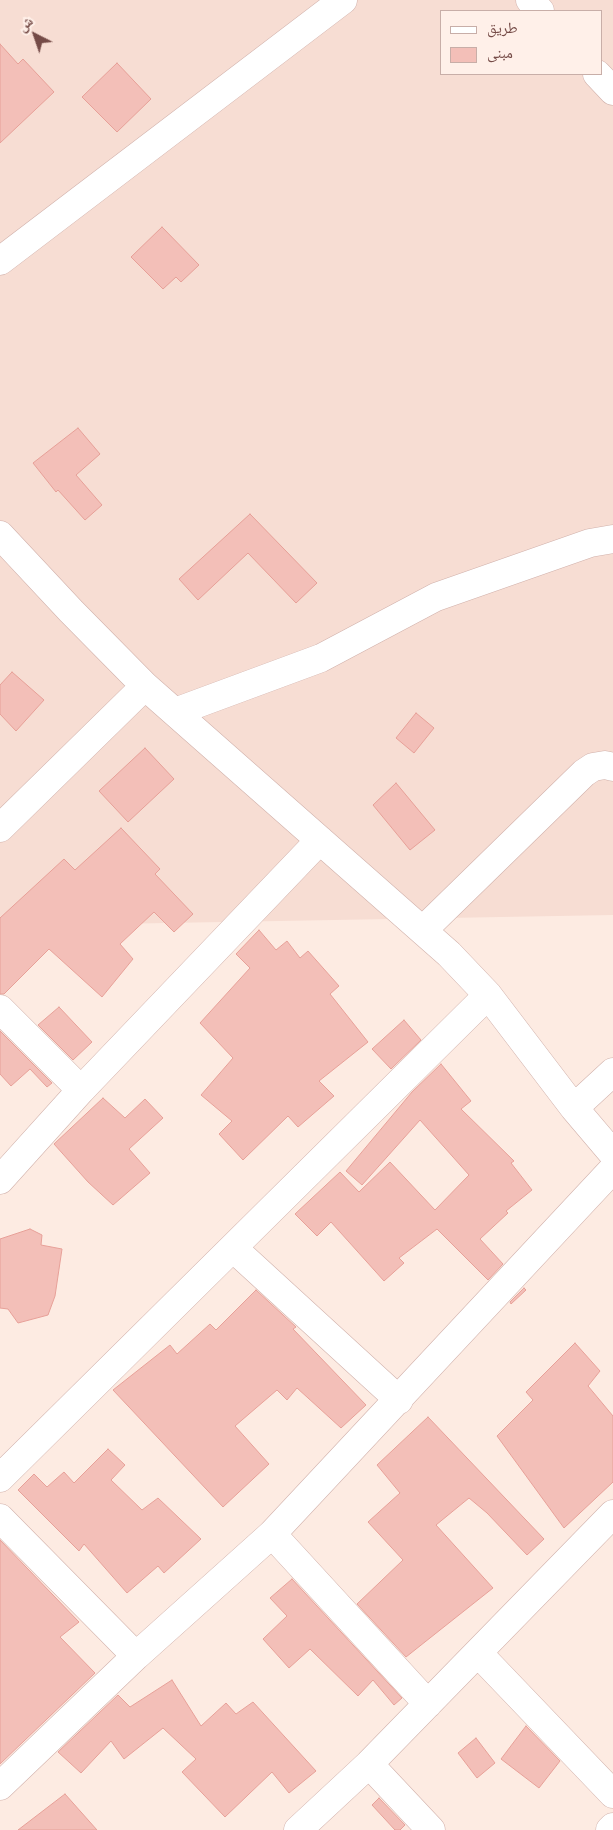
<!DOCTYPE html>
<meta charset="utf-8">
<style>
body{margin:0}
#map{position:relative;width:613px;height:1830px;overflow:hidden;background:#fdebe2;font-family:"Work Sans","Noto Naskh Arabic",sans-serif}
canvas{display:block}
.legend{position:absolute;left:440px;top:10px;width:162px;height:65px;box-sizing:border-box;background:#fff0e9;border:1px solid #c8aea8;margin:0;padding:6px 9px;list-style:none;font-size:15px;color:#754b47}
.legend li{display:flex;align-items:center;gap:10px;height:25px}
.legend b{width:25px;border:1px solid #c8aea8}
.north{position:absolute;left:10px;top:10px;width:50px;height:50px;-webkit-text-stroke:4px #fff0e9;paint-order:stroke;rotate:319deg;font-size:14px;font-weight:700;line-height:20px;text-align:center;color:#754b47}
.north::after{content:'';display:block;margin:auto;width:18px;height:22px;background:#754b47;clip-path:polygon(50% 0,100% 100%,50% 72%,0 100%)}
</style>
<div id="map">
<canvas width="613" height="1830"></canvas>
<ul class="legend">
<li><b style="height:6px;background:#fff"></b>طريق</li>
<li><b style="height:14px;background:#f3bfb8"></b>مبنى</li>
</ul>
<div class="north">ش</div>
</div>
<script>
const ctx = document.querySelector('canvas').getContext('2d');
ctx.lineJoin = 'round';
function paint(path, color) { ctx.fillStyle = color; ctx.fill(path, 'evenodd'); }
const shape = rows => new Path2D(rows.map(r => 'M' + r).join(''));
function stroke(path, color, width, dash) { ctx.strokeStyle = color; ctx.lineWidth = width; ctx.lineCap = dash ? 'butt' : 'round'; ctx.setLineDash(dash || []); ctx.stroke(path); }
paint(shape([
 [0,0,613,0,613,915,0,926],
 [442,11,602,11,602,74,442,74]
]), '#f7ddd3');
const building = shape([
 [0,44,18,64,23,59,54,92,0,143,0,44],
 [117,63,151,99,117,132,82,97,117,63],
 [162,227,199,265,181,282,176,277,163,289,131,257,162,227],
 [78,428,100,454,76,475,102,505,85,520,58,490,56,492,33,463,78,428],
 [250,514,317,583,296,603,248,553,198,600,179,579,250,514],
 [12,672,44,700,16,731,0,714,0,685,12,672],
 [416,713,434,728,414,753,396,738,416,713],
 [145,748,174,779,128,822,99,791,145,748],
 [396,783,435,830,410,850,373,805,396,783],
 [121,828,160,869,155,874,193,914,174,932,154,912,120,944,133,959,102,997,49,949,4,994,0,994,0,918,64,859,75,870,121,828],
 [259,930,276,950,287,941,300,958,308,951,339,986,330,994,368,1042,319,1081,334,1096,298,1127,288,1116,243,1160,219,1134,232,1121,201,1095,233,1058,200,1023,250,968,236,954,259,930],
 [59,1007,92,1042,73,1060,38,1025,59,1007],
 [404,1020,421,1040,391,1069,372,1049,404,1020],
 [0,1031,52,1083,47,1087,30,1069,11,1086,0,1074,0,1031],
 [441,1064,471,1101,461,1109,514,1161,511,1163,532,1190,506,1211,508,1213,480,1239,503,1264,488,1280,437,1229,399,1258,404,1263,384,1281,331,1222,317,1236,295,1214,340,1172,359,1192,390,1162,435,1210,469,1175,420,1120,362,1185,346,1171,412,1092,441,1064],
 [103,1098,125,1118,145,1099,163,1118,129,1149,150,1173,113,1205,88,1182,54,1144,103,1098],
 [30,1229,42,1235,41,1245,62,1249,55,1296,48,1315,18,1323,8,1309,0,1308,0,1239,30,1229],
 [524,1288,526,1290,511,1304,510,1302,524,1288],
 [256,1290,296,1327,293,1329,366,1405,341,1428,297,1388,287,1400,277,1390,235,1426,269,1464,223,1507,113,1390,170,1345,177,1354,210,1324,216,1330,256,1290],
 [575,1343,600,1371,588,1386,613,1416,613,1482,564,1528,497,1436,533,1400,526,1392,575,1343],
 [428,1417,544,1539,527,1555,487,1513,469,1498,436,1525,493,1588,406,1657,357,1604,403,1560,368,1522,400,1493,377,1465,428,1417],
 [108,1449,125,1465,111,1480,142,1510,158,1498,201,1539,164,1573,158,1566,127,1593,84,1544,79,1551,18,1490,34,1474,47,1487,64,1472,74,1483,108,1449],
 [0,1540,79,1622,60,1637,95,1673,0,1764,0,1540],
 [292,1579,402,1698,394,1705,373,1680,358,1696,310,1649,289,1668,263,1639,287,1616,270,1598,292,1579],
 [172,1680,201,1726,226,1703,236,1714,253,1702,316,1771,289,1793,272,1772,225,1817,182,1772,196,1759,163,1728,124,1759,111,1741,81,1773,58,1752,118,1695,130,1707,172,1680],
 [526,1726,560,1761,539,1788,501,1759,526,1726],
 [476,1738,495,1763,477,1778,458,1753,476,1738],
 [65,1794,97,1830,18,1830,65,1794],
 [379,1798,405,1825,400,1830,395,1830,372,1805,379,1798]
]);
paint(building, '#f3bfb8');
stroke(building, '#e7a098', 1);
const street = shape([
 [530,0,540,11],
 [597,74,613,91],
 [0,261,343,0],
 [0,535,71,611,145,686,449,954,488,995,574,1108,613,1154],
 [175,712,321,658,436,597,590,543,613,539],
 [0,828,145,686],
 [423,930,584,773,593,767,605,765,613,767],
 [0,1009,81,1090],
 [574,1108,613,1072],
 [0,1180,81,1090,320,840],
 [233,1248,399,1400],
 [0,1478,488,995],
 [0,1518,136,1656],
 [272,1534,428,1704],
 [478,1653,613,1794],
 [369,1764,431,1830],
 [0,1786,136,1656,272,1534,613,1169],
 [298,1830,369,1764,613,1514],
 [610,1830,613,1827]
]);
stroke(street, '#d1b1ab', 29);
stroke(street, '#fff', 28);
</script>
